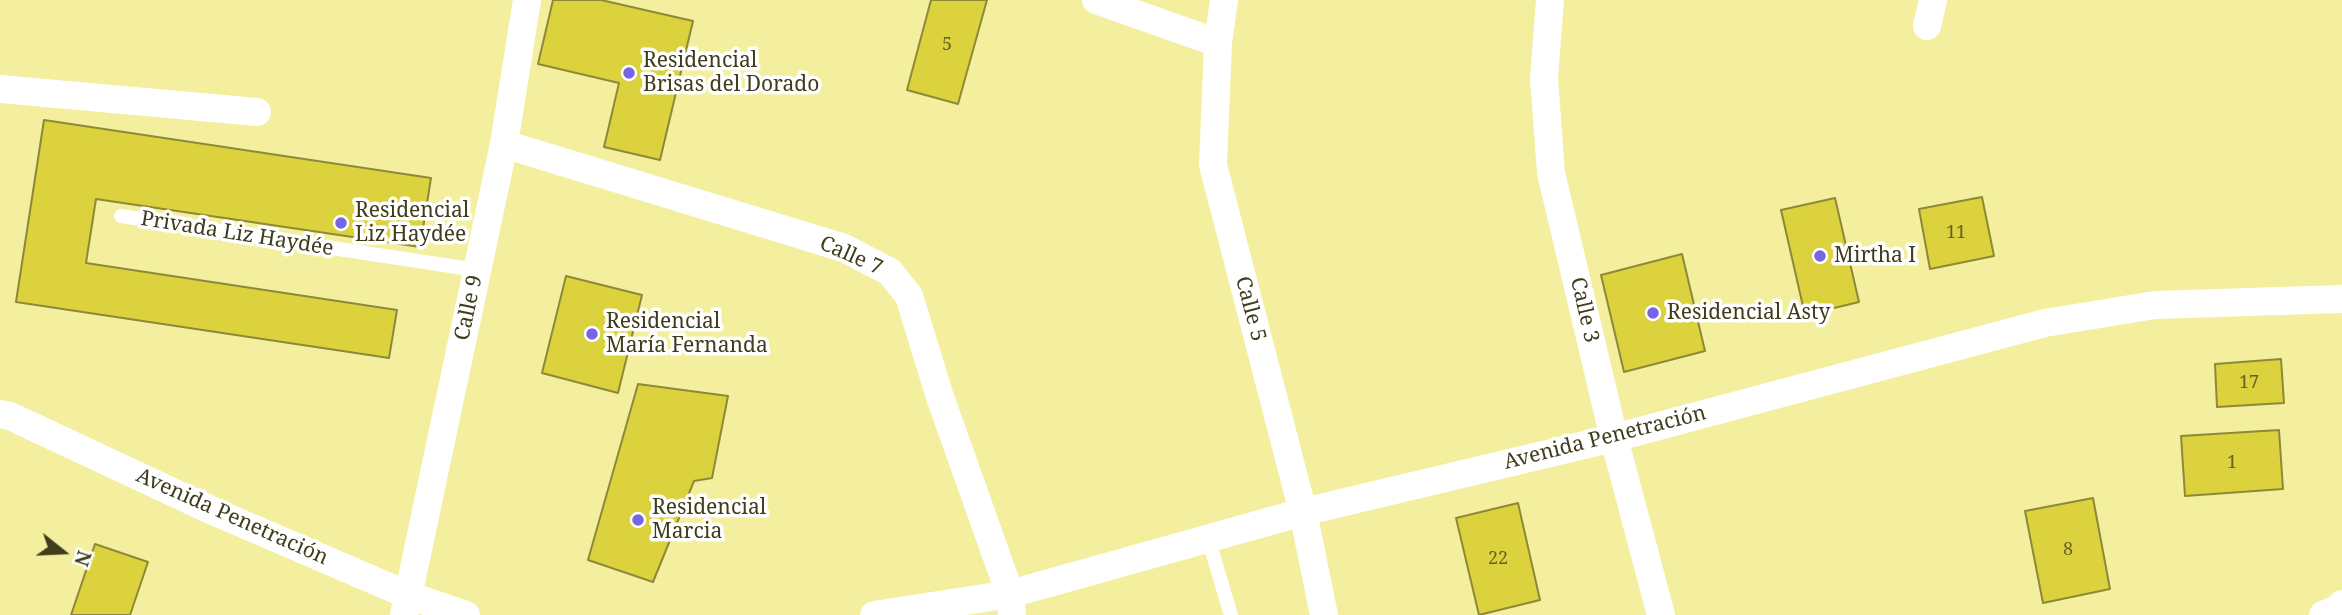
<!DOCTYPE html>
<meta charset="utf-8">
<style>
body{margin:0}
#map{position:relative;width:2342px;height:615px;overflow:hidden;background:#f3ef9e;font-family:"Noto Serif",serif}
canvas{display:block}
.north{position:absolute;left:28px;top:517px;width:70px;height:70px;-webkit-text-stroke:5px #fff;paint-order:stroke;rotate:108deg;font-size:19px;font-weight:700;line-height:28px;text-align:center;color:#3f3d1c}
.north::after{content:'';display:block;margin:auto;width:24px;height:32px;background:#3f3d1c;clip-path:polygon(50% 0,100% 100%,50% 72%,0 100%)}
</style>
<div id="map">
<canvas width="2342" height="615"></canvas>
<div class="north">N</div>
</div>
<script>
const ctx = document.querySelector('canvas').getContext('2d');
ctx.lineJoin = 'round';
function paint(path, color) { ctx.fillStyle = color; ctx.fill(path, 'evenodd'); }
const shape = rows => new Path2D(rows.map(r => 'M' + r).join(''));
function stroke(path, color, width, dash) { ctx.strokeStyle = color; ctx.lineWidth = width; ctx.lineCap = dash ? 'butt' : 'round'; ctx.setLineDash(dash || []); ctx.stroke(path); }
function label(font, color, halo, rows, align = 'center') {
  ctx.font = font + ' "Noto Serif",serif'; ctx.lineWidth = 7; ctx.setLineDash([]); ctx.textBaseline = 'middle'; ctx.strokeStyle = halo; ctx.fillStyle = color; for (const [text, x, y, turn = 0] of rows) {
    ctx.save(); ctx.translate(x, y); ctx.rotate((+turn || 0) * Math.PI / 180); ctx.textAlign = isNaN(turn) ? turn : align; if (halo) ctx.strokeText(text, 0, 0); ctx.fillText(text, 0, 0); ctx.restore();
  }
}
const building = shape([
 [553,0,601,0,693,21,660,160,604,147,619,83,538,64,553,0],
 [931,0,987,0,958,104,907,90,931,0],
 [44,120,431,178,420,247,96,199,86,263,397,310,389,358,16,302,44,120],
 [1982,197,1994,256,1930,269,1919,209,1982,197],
 [1835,198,1859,302,1805,315,1781,210,1835,198],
 [1682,254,1705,351,1624,372,1601,275,1682,254],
 [566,276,642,295,618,393,542,373,566,276],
 [2281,359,2284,403,2217,407,2215,364,2281,359],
 [638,384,728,396,712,478,694,481,653,582,588,560,638,384],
 [2279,430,2283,489,2185,496,2181,436,2279,430],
 [2093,498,2110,589,2043,603,2025,511,2093,498],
 [1518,503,1540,600,1479,615,1456,518,1518,503],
 [95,544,148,562,130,615,71,615,95,544]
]);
paint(building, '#dbd23d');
stroke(building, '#8d8939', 2);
stroke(shape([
 [121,216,477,270],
 [1208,538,1231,615]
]), '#fff', 14);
stroke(shape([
 [1096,0,1218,43],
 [1224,0,1218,43,1213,165,1303,512,1324,615],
 [1550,0,1544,78,1551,173,1614,438,1661,615],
 [1927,26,1933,0],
 [0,89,257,112],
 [504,144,844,248,890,272,909,296,940,397,1010,594,1012,615],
 [0,414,10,416,215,512,408,595,466,615],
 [404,615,504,144,527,0],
 [874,615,1010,594,1303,512,1614,438,2045,323,2155,305,2342,299],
 [2323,615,2340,608,2342,604]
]), '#fff', 28);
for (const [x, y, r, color] of [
 [629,73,7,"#7766e1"],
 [341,223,7,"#7766e1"],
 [1820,256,7,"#7766e1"],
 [1653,313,7,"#7766e1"],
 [592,334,7,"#7766e1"],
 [638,520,7,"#7766e1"]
]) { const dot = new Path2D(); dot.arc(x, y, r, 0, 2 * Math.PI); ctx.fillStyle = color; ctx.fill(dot); stroke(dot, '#fff', 2.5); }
label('18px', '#666224', null, [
 ["5",947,45],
 ["11",1956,233],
 ["17",2249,383],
 ["1",2232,463],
 ["8",2068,550],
 ["22",1498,559]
]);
label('21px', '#3f3d1c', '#fff', [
 ["Residencial",643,61],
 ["Brisas del Dorado",643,85],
 ["Residencial",355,211],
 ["Liz Haydée",355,235],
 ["Mirtha I",1834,256],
 ["Residencial Asty",1667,313],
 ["Residencial",606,322],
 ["María Fernanda",606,346],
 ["Residencial",652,508],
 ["Marcia",652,532]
], 'left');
label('21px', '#3f3d1c', '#fff', [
 ["Privada Liz Haydée",237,234,9],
 ["Calle 7",851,256,24],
 ["Calle 9",469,308,-78],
 ["Calle 5",1250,309,75],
 ["Calle 3",1584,310,77],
 ["Avenida Penetración",1605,438,-14],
 ["Avenida Penetración",232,517,24]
]);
</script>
